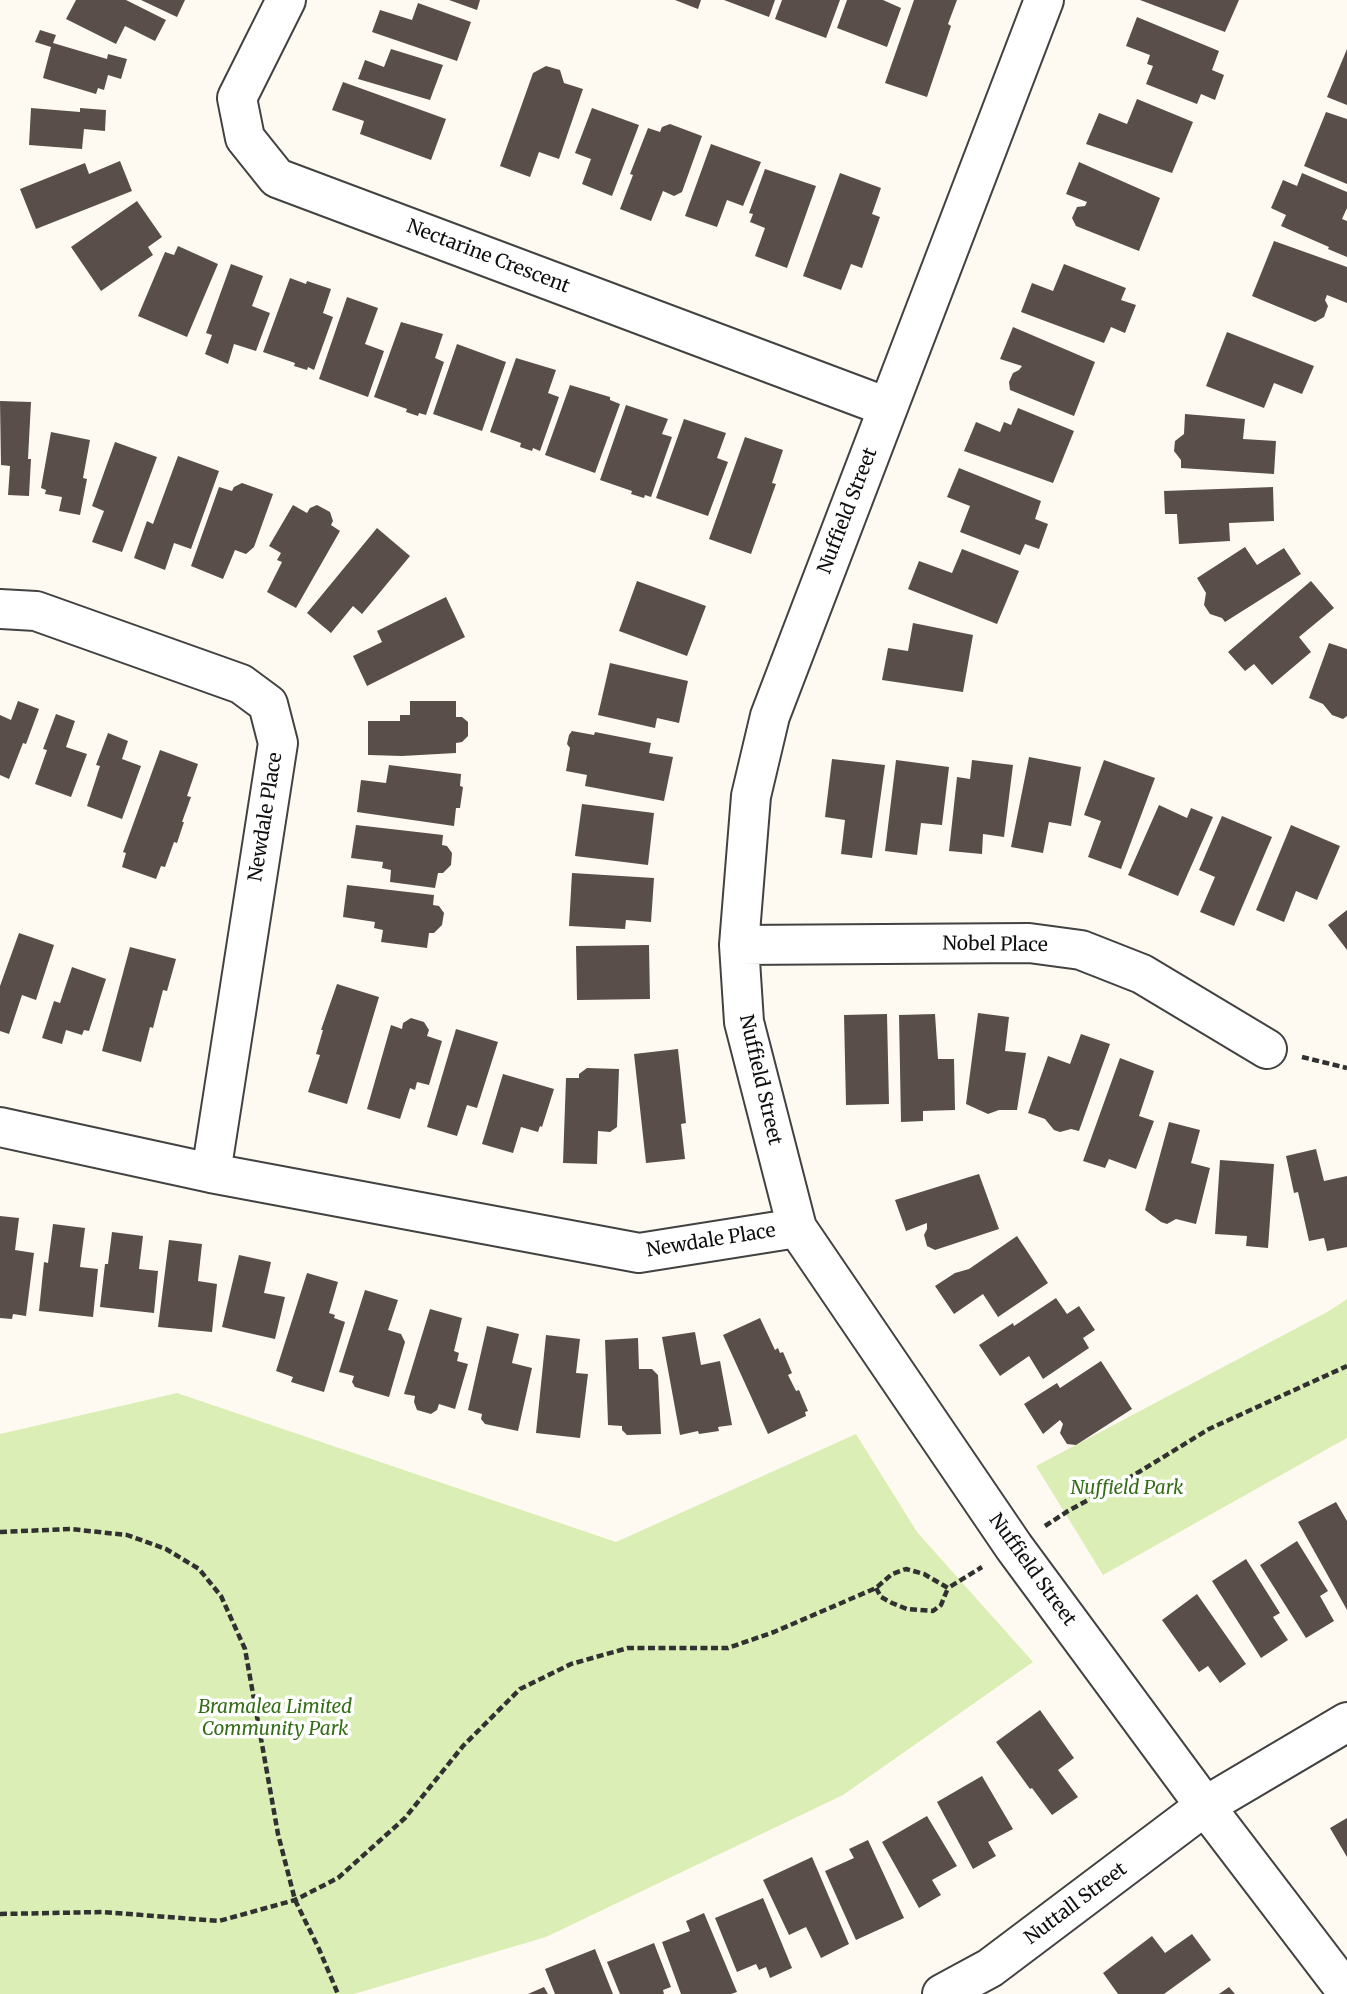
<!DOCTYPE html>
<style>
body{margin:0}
canvas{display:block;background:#fffaf1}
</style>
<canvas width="1347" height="1994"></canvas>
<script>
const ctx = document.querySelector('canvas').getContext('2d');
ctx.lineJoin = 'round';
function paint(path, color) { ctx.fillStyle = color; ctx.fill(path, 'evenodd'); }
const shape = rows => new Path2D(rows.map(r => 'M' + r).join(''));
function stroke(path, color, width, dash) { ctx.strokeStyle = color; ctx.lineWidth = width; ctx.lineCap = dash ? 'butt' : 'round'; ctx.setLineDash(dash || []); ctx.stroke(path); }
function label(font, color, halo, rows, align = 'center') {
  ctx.font = font + ' Merriweather,serif'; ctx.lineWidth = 7; ctx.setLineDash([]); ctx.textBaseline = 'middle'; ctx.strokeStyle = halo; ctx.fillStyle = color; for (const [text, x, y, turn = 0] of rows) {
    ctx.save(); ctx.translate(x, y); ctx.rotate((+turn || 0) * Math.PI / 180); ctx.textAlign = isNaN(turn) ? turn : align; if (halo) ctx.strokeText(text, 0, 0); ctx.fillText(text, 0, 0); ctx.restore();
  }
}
paint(shape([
 [1347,1299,1347,1438,1103,1575,1036,1466,1329,1311],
 [177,1393,616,1542,856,1434,917,1532,1033,1662,843,1795,546,1937,354,1994,0,1994,0,1434]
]), '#dbeeb5');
paint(shape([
 [76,0,126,0,166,20,155,41,125,26,116,44,66,19],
 [141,0,185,0,177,17],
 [449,0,480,0,477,10],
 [675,0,701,0,698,9],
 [724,0,775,0,769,17],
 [782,0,840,0,826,38,775,19],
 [847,0,883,0,901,8,887,47,837,28],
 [914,0,957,0,948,24,951,26,927,97,885,83],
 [1140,0,1239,0,1225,32],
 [418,3,471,22,457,61,372,32,380,10,412,20],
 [1137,17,1219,51,1212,70,1224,75,1215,100,1201,94,1197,104,1146,84,1153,66,1147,64,1150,55,1126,46],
 [40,30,56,35,53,43,107,59,108,54,127,59,121,79,108,75,104,90,98,88,96,94,43,78,51,47,35,42],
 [391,49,443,65,430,100,358,79,365,60,384,67],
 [1347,49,1347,105,1327,97],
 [546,66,560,70,564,83,583,89,559,159,539,152,530,177,500,166,533,73],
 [343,82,446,119,431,160,360,134,364,121,332,110],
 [1137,99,1193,122,1172,173,1086,144,1099,113,1127,124],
 [31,108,80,112,80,108,106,110,105,131,84,129,82,149,29,145],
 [592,108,639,125,612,196,582,184,591,159,575,153],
 [1326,112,1347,119,1347,184,1304,166],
 [670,124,702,136,682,192,674,196,663,191,651,221,620,209,633,175,630,174,648,128,660,132,662,127],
 [711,144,761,162,743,206,727,200,717,227,685,216],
 [120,161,132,191,36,229,20,189,85,163,89,174],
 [1079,162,1160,198,1139,251,1076,226,1072,218,1077,207,1085,206,1087,202,1066,194],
 [765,169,816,186,787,268,755,256,765,228,750,222,753,214,749,213],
 [840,173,881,188,872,214,880,217,862,268,851,264,841,290,803,276],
 [1302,173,1347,192,1347,208,1342,219,1347,221,1347,257,1328,249,1329,247,1281,226,1286,215,1271,208,1283,180,1297,186],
 [137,201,162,237,148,247,153,255,101,291,71,247],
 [1274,241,1347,267,1347,303,1327,295,1325,300,1328,306,1324,317,1315,322,1252,296],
 [178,246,218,264,187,337,138,316,165,252,174,255],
 [231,264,263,276,252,306,270,313,256,351,234,344,228,364,205,354,212,335,206,333],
 [1064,264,1126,288,1121,300,1136,305,1125,333,1111,327,1104,343,1021,312,1032,283,1053,291],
 [290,278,306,284,307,281,331,289,323,313,333,317,314,370,308,367,307,370,294,366,295,363,263,352],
 [347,297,378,308,365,344,384,351,368,397,319,379],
 [401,322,443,334,435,358,444,362,426,415,419,413,418,416,406,412,407,409,374,397],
 [1013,327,1095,362,1074,416,1010,390,1009,382,1013,373,1019,370,1022,366,1000,359],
 [1227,332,1314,366,1302,394,1274,383,1264,408,1206,386],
 [457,344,506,362,482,431,433,414],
 [516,358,556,370,548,393,559,397,540,451,533,448,532,451,520,447,521,443,490,432],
 [570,385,610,397,610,400,620,404,595,473,545,455],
 [0,401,31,402,28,459,31,459,29,496,8,495,10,466,1,465],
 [626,405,668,419,662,434,672,437,651,497,645,495,644,498,631,494,632,491,600,480],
 [1018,408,1074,431,1053,483,964,451,976,422,1000,432,1004,422,1011,425],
 [1185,414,1245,419,1243,439,1276,441,1274,474,1181,468,1181,460,1174,451,1175,441,1184,434],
 [684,419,726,433,717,458,728,462,708,516,656,498],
 [51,432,90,440,83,478,87,479,80,515,59,511,62,497,45,494,46,490,41,488],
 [745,437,783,450,772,483,776,484,751,554,709,539],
 [115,442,157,457,122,552,92,542,104,511,92,506],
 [178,456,219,471,191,549,174,543,165,570,134,558,147,521,153,524],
 [959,468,1041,501,1035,519,1048,524,1039,549,1025,544,1020,555,960,532,970,506,947,497],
 [242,483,273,494,254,547,246,554,235,550,223,579,191,566,219,487,232,491,234,487],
 [1273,487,1274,521,1229,523,1230,541,1179,544,1177,514,1165,514,1164,491],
 [293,505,307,513,310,508,317,505,330,512,333,521,331,525,340,531,296,608,267,592,282,562,277,560,281,553,269,546],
 [377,528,410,556,362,614,353,606,331,633,307,613],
 [1245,547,1257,565,1284,548,1301,574,1225,622,1222,618,1210,614,1204,605,1206,593,1197,578],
 [962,549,1019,571,997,624,908,589,919,561,952,573],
 [637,581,706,606,687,656,619,631],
 [1311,581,1334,608,1299,637,1311,652,1272,685,1254,664,1245,671,1228,652],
 [446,597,465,637,367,686,353,656,382,642,377,631],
 [913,623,973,635,963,692,882,680,888,648,908,651],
 [1329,643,1347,649,1347,716,1343,719,1332,715,1323,704,1309,698],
 [610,663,688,681,679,723,657,718,655,728,598,715],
 [18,701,39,709,26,744,23,743,9,779,0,775,0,715,11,720],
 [410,701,456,701,456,717,462,717,468,722,468,736,462,742,456,743,456,753,402,756,368,755,368,721,400,721,400,715,410,715],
 [56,714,75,721,66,747,87,754,71,797,35,784,47,750,43,749],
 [572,731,594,735,595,732,651,743,649,753,673,757,664,801,585,786,587,775,566,771,570,748,567,744,569,735],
 [108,733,128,741,122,759,141,766,122,819,87,806,100,766,96,765],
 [160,750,198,764,187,796,191,797,182,822,184,822,177,843,174,842,165,867,161,866,156,879,122,867,126,853,123,852],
 [1029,757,1081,767,1071,826,1049,822,1043,853,1011,847],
 [832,759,885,765,872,858,841,854,845,820,825,817],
 [896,760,949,767,942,825,921,823,917,855,885,851],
 [972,760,1013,765,1004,837,983,834,982,854,949,851,957,777,970,779],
 [1104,760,1155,778,1121,869,1088,857,1101,821,1084,815],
 [389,765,461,774,460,786,463,787,460,808,456,808,454,826,357,812,361,780,386,783],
 [582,804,654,813,648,865,575,856],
 [1159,805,1187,818,1191,808,1213,817,1178,896,1128,875],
 [1222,816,1272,837,1234,926,1200,912,1215,877,1199,870],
 [356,825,443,835,442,845,447,846,452,853,451,865,443,873,438,873,435,888,390,882,391,870,382,868,383,862,351,858],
 [1291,825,1340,846,1317,900,1296,891,1284,922,1256,910],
 [572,873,654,878,651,922,626,920,625,929,569,926],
 [347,885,434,895,433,905,439,906,444,913,442,925,434,933,429,933,427,948,381,942,383,930,374,928,375,922,343,917],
 [1347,910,1347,950,1328,925],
 [19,933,54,945,36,1000,22,995,9,1034,0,1031,0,986],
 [649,945,650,999,577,1000,576,946],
 [130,947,176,959,167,991,163,990,153,1028,150,1027,141,1062,102,1051],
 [72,967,106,979,89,1031,84,1030,82,1035,66,1030,62,1044,42,1038,54,1001,60,1003],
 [337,984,379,997,347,1104,308,1092,320,1055,316,1054,323,1030,321,1030],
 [978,1013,1009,1017,1005,1051,1026,1053,1017,1110,999,1110,988,1114,966,1104],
 [887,1014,889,1104,846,1105,844,1015],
 [935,1014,938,1059,954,1059,955,1110,923,1111,923,1121,901,1122,899,1015],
 [411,1018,424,1022,429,1030,427,1036,442,1041,429,1085,417,1082,415,1090,410,1088,400,1119,367,1109,391,1025,402,1029,403,1023],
 [456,1029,498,1042,477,1108,467,1105,457,1136,427,1127],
 [1081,1034,1110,1044,1079,1131,1071,1129,1060,1132,1054,1130,1045,1119,1028,1113,1048,1056,1070,1064],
 [678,1049,686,1123,681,1124,685,1159,646,1163,634,1054],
 [1120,1058,1154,1071,1139,1116,1154,1121,1136,1169,1109,1159,1105,1168,1083,1161],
 [587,1068,619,1069,617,1127,610,1132,598,1131,597,1164,563,1163,566,1078,579,1078,579,1074],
 [503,1074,554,1089,542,1127,540,1126,538,1132,521,1127,513,1153,482,1144],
 [1169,1122,1200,1130,1191,1163,1210,1168,1196,1224,1176,1219,1167,1224,1161,1222,1145,1210],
 [1316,1149,1324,1181,1347,1176,1347,1247,1327,1251,1324,1238,1309,1241,1298,1192,1294,1193,1286,1156],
 [1220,1160,1274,1164,1268,1248,1246,1246,1247,1236,1215,1234],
 [979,1174,999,1229,935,1250,927,1246,924,1235,927,1229,927,1223,906,1231,895,1200],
 [0,1216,19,1218,15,1250,34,1253,26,1316,13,1314,12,1319,0,1318],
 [53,1224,85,1228,80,1267,98,1269,93,1317,39,1311,44,1262,48,1263],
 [112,1232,143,1236,139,1269,158,1271,154,1313,100,1307,105,1264,108,1264],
 [1017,1236,1048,1283,998,1317,983,1294,954,1314,935,1286,955,1273,969,1269],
 [169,1240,202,1244,198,1281,217,1284,212,1332,158,1327],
 [239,1255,271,1262,264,1293,285,1297,275,1339,222,1327],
 [307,1273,338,1282,329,1313,335,1315,334,1318,345,1322,324,1392,291,1382,293,1377,276,1371],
 [365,1290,398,1300,388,1330,401,1334,405,1342,389,1397,355,1387,352,1382,354,1376,339,1372],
 [1056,1298,1067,1314,1079,1306,1095,1330,1083,1338,1089,1348,1043,1379,1029,1356,1000,1376,979,1345,1013,1323,1014,1326],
 [430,1309,462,1318,454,1351,459,1353,457,1361,468,1364,455,1409,439,1404,437,1410,431,1414,417,1410,414,1402,415,1396,404,1394],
 [760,1318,775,1350,778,1348,780,1353,783,1352,792,1373,788,1375,796,1391,799,1390,808,1411,805,1412,806,1416,768,1434,723,1335],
 [487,1326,519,1334,512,1363,532,1368,518,1431,485,1424,481,1419,482,1414,468,1410],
 [695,1332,701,1365,720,1361,732,1425,718,1427,719,1431,699,1434,698,1431,680,1435,662,1337],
 [546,1335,580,1339,576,1373,588,1374,580,1438,536,1433],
 [638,1338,639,1369,652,1369,658,1375,661,1434,627,1435,622,1430,622,1426,608,1425,605,1340],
 [1101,1361,1132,1409,1076,1445,1067,1444,1060,1433,1063,1424,1060,1420,1043,1434,1024,1404,1057,1383,1060,1388],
 [1336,1502,1347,1521,1347,1610,1298,1522],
 [1297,1541,1328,1591,1320,1596,1334,1621,1306,1638,1260,1565],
 [1246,1559,1280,1613,1273,1617,1288,1640,1261,1658,1212,1581],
 [1197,1594,1246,1664,1220,1683,1208,1666,1199,1672,1162,1620],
 [1040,1710,1074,1758,1058,1770,1078,1797,1052,1815,1032,1788,1030,1789,996,1742],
 [982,1776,1013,1829,988,1842,996,1856,973,1869,937,1802],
 [927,1816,957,1866,932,1880,941,1895,919,1908,882,1842],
 [1347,1818,1347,1857,1330,1828],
 [868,1840,904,1918,856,1940,825,1871,854,1858,849,1849],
 [812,1857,849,1944,821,1958,806,1927,789,1935,763,1880],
 [763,1898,792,1968,770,1978,766,1967,759,1970,756,1964,737,1972,715,1918],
 [704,1913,737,1992,731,1994,681,1994,662,1942,690,1931,686,1921],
 [1192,1934,1211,1960,1164,1994,1118,1994,1103,1973,1152,1936,1165,1953],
 [654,1943,671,1987,663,1990,664,1994,620,1994,607,1962],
 [595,1949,613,1994,555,1994,545,1969],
 [544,1987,548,1994,528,1994],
 [1229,1987,1235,1994,1219,1994]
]), '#594e4a');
const minor = shape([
 [286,0,237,98,245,138,277,178,887,407],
 [1044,0,770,716,751,796,739,945,744,1022,797,1228,1014,1547,1205,1806,1347,1992],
 [0,609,36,611,241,684,268,704,278,743,211,1173],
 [739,945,1029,943,1081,950,1142,974,1267,1049],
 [0,1127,211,1173,639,1253,797,1228],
 [942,1994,990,1968,1205,1806,1347,1722]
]);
stroke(minor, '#424242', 42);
stroke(shape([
 [1302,1057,1347,1068],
 [1045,1526,1068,1511,1134,1475,1209,1429,1347,1366],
 [0,1532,70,1529,127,1535,166,1549,199,1569,221,1596,245,1649,278,1834,295,1900,319,1949,338,1994],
 [876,1588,881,1597,892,1603,907,1609,933,1611,941,1605,948,1588],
 [0,1914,103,1912,219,1921,295,1900,338,1878,405,1818,463,1746,520,1689,571,1664,628,1648,728,1648,774,1632,876,1588,892,1574,906,1569,924,1574,948,1588,982,1567]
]), '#313131', 4.5, [7, 3.5]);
stroke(minor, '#fff', 38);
label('19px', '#0f0f0f', '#fff', [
 ["Nectarine Crescent",488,257,21],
 ["Nuffield Street",848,511,-69],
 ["Newdale Place",266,817,-81],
 ["Nobel Place",995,945,1],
 ["Nuffield Street",760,1080,77],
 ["Newdale Place",711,1241,-9],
 ["Nuffield Street",1032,1570,54],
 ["Nuttall Street",1076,1904,-37]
]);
label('italic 19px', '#366e17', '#fff', [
 ["Nuffield Park",1127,1489],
 ["Bramalea Limited",275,1708],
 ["Community Park",275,1730]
]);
</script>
